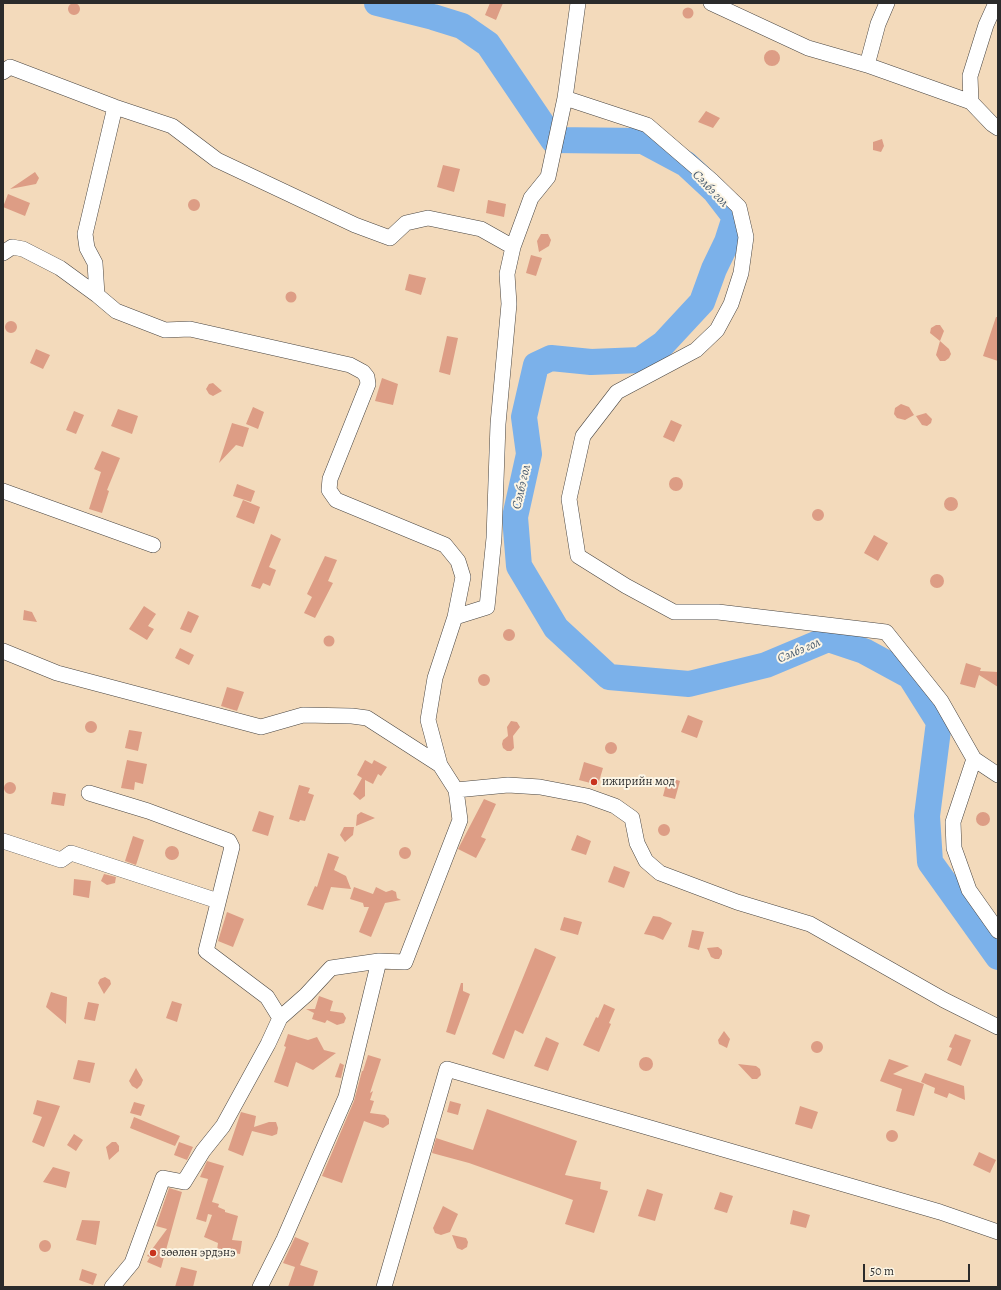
<!DOCTYPE html>
<meta charset="utf-8">
<style>
body{margin:0}
#map{position:relative;width:1001px;height:1290px;overflow:hidden;background:#f3dabb;font-family:Alegreya,serif}
canvas{display:block}
.frame{position:absolute;inset:0;border:4px solid #2b2b2b;pointer-events:none}
.scale{position:absolute;left:863px;top:1264px;width:107px;height:18px;box-sizing:border-box;border:2px solid #2b2b2b;border-top:0;padding-left:5px;font-size:12px;line-height:14px;white-space:nowrap;color:#2b2b2b;-webkit-text-stroke:3px #fcf5e5;paint-order:stroke}
</style>
<div id="map">
<canvas width="1001" height="1290"></canvas>
<div class="frame"></div>
<div class="scale">50 m</div>
</div>
<script>
const ctx = document.querySelector('canvas').getContext('2d');
ctx.lineJoin = 'round';
const shape = rows => new Path2D(rows.map(r => 'M' + r).join(''));
function stroke(path, color, width, dash) { ctx.strokeStyle = color; ctx.lineWidth = width; ctx.lineCap = dash ? 'butt' : 'round'; ctx.setLineDash(dash || []); ctx.stroke(path); }
function paint(path, color) { ctx.fillStyle = color; ctx.fill(path, 'evenodd'); }
function label(font, color, halo, rows, align = 'center') {
  ctx.font = font + ' Alegreya,serif'; ctx.lineWidth = 4; ctx.setLineDash([]); ctx.textBaseline = 'middle'; ctx.strokeStyle = halo; ctx.fillStyle = color; for (const [text, x, y, turn = 0] of rows) {
    ctx.save(); ctx.translate(x, y); ctx.rotate((+turn || 0) * Math.PI / 180); ctx.textAlign = isNaN(turn) ? turn : align; if (halo) ctx.strokeText(text, 0, 0); ctx.fillText(text, 0, 0); ctx.restore();
  }
}
stroke(shape([
 [377,3,433,17,462,26,488,44,553,140,643,141,686,164,715,191,735,217,727,242,714,269,702,302,663,344,640,360,591,362,551,358,536,365,524,417,529,454,515,517,519,566,556,628,609,677,689,684,766,665,828,639,864,651,910,676,939,722,927,816,930,862,998,957]
]), '#7bb1ea', 26);
paint(shape([
 [490,3,503,3,496,20,485,15],
 '68 9a6 6 0 1 1 12 0a6 6 0 1 1-12 0Z',
 '682.5 13a5.5 5.5 0 1 1 11 0a5.5 5.5 0 1 1-11 0Z',
 '764 58a8 8 0 1 1 16 0a8 8 0 1 1-16 0Z',
 [706,111,720,118,713,128,698,122],
 [882,139,884,146,881,152,873,150,873,142],
 [443,165,460,169,454,192,437,187],
 [35,172,39,178,36,184,10,189],
 [8,194,30,203,25,216,3,207],
 '188 205a6 6 0 1 1 12 0a6 6 0 1 1-12 0Z',
 [488,200,506,204,504,217,486,213],
 [541,234,548,234,551,240,549,246,539,252,537,241],
 [531,255,542,258,536,276,526,273],
 [409,274,426,278,421,295,405,290],
 '285.5 297a5.5 5.5 0 1 1 11 0a5.5 5.5 0 1 1-11 0Z',
 [996,317,998,317,998,361,983,356],
 '5 327a6 6 0 1 1 12 0a6 6 0 1 1-12 0Z',
 [936,325,940,325,944,331,940,341,930,333,931,328],
 [447,336,458,338,450,375,439,372],
 [940,341,949,349,951,354,949,358,945,361,940,361,936,355],
 [36,349,50,355,43,369,30,363],
 [382,378,398,384,393,405,375,401],
 [213,383,222,391,213,396,209,394,206,389,209,384],
 [901,404,909,407,914,415,905,420,897,418,894,414,895,408],
 [253,407,264,412,258,429,246,424],
 [118,409,138,416,132,434,111,426],
 [74,411,84,415,76,434,66,430],
 [926,413,932,419,931,423,927,426,922,425,916,416],
 [671,420,682,425,674,442,663,437],
 [232,423,249,428,243,447,236,445,219,463],
 [102,451,120,458,107,490,109,491,102,513,89,509,101,472,94,469],
 '669 484a7 7 0 1 1 14 0a7 7 0 1 1-14 0Z',
 [237,484,255,491,251,502,233,496],
 '944 504a7 7 0 1 1 14 0a7 7 0 1 1-14 0Z',
 [243,500,260,507,254,524,236,517],
 '812 515a6 6 0 1 1 12 0a6 6 0 1 1-12 0Z',
 [271,534,281,539,269,567,276,570,270,586,263,583,260,589,251,586],
 [874,535,888,543,878,561,864,553],
 [325,556,337,560,328,581,333,583,315,618,304,613,312,597,307,594],
 '930 581a7 7 0 1 1 14 0a7 7 0 1 1-14 0Z',
 [144,606,156,614,148,626,154,629,147,640,129,629],
 [24,610,32,612,37,622,23,620],
 [188,611,199,616,191,633,180,629],
 '503 635a6 6 0 1 1 12 0a6 6 0 1 1-12 0Z',
 '323.5 641a5.5 5.5 0 1 1 11 0a5.5 5.5 0 1 1-11 0Z',
 [180,648,194,655,189,665,175,658],
 [966,663,981,668,980,671,998,672,998,687,979,675,975,688,960,684],
 '478 680a6 6 0 1 1 12 0a6 6 0 1 1-12 0Z',
 [227,687,244,692,237,711,221,706],
 [688,715,703,721,697,738,681,732],
 '85 727a6 6 0 1 1 12 0a6 6 0 1 1-12 0Z',
 [511,721,517,722,520,727,513,736,514,748,511,751,507,751,503,748,502,744,503,740,508,736,507,727],
 [129,730,142,732,138,751,125,748],
 '605 748a6 6 0 1 1 12 0a6 6 0 1 1-12 0Z',
 [127,760,147,764,143,784,135,782,134,790,121,788],
 [365,760,372,764,374,760,387,767,381,776,378,774,373,784,365,780,365,796,360,800,353,794,362,778,357,775],
 [584,762,603,768,598,785,579,780],
 [668,777,680,781,675,799,663,796],
 '4 788a6 6 0 1 1 12 0a6 6 0 1 1-12 0Z',
 [299,785,310,788,308,793,314,795,305,821,300,820,299,822,289,819],
 [53,792,66,794,64,806,51,804],
 [484,799,496,804,481,837,486,839,476,858,458,849],
 [259,811,274,816,268,836,252,831],
 [361,812,375,818,356,826,357,815],
 '976 819a7 7 0 1 1 14 0a7 7 0 1 1-14 0Z',
 '658 830a6 6 0 1 1 12 0a6 6 0 1 1-12 0Z',
 [344,827,354,827,353,835,345,842,340,835],
 [577,835,591,841,586,855,571,850],
 [133,836,144,840,136,865,125,861],
 '165 853a7 7 0 1 1 14 0a7 7 0 1 1-14 0Z',
 '399 853a6 6 0 1 1 12 0a6 6 0 1 1-12 0Z',
 [328,853,339,857,334,870,346,876,351,889,331,887,323,910,307,905,315,886,317,887],
 [614,866,630,872,624,888,608,882],
 [104,874,116,877,115,883,107,885,101,881],
 [74,879,91,881,89,898,73,895],
 [354,887,373,894,376,887,386,892,392,890,396,892,397,898,401,900,385,903,371,937,359,932,369,907,364,907,363,903,350,899],
 [227,912,244,919,233,947,218,941],
 [653,916,660,917,672,923,663,940,654,936,644,934],
 [564,917,582,922,578,935,560,930],
 [692,930,704,932,699,950,688,947],
 [718,947,722,950,722,954,719,959,715,959,711,957,707,948],
 [535,948,556,957,523,1034,515,1030,504,1059,492,1054],
 [105,977,110,980,111,984,104,994,98,983,100,979],
 [461,983,463,983,463,991,470,994,455,1035,446,1032],
 [51,992,67,997,66,1024,46,1007],
 [319,996,333,1001,330,1011,343,1013,346,1018,344,1023,337,1025,327,1020,325,1023,312,1019,314,1013,306,1009,315,1009],
 [172,1001,182,1004,177,1022,166,1018],
 [88,1002,99,1004,95,1021,84,1019],
 [604,1004,615,1009,609,1023,611,1024,599,1052,583,1045,596,1017,598,1018],
 [724,1031,730,1039,727,1048,719,1044,718,1040],
 [288,1034,308,1040,317,1037,324,1050,336,1053,313,1070,296,1062,288,1087,274,1082,286,1047,284,1046],
 [955,1034,971,1040,961,1066,947,1060,952,1048,949,1047],
 [546,1037,559,1043,548,1071,534,1066],
 '811 1047a6 6 0 1 1 12 0a6 6 0 1 1-12 0Z',
 [368,1055,381,1059,370,1093,373,1091,370,1100,374,1101,370,1113,385,1115,389,1119,389,1124,383,1128,364,1121,342,1183,322,1176,354,1101,362,1071,363,1071],
 '639 1064a7 7 0 1 1 14 0a7 7 0 1 1-14 0Z',
 [889,1059,909,1066,893,1074,924,1084,914,1116,896,1111,902,1089,880,1081],
 [78,1060,95,1063,90,1083,73,1079],
 [340,1063,344,1065,341,1078,335,1077],
 [738,1064,756,1066,760,1069,761,1075,757,1079,752,1079],
 [136,1068,143,1080,141,1085,137,1089,132,1086,129,1081],
 [925,1073,964,1086,965,1100,949,1093,947,1098,934,1093,935,1088,921,1082],
 [37,1100,60,1106,44,1147,32,1142,42,1117,33,1114],
 [450,1101,461,1104,458,1115,447,1112],
 [134,1102,145,1105,141,1116,130,1113],
 [800,1106,818,1112,812,1129,795,1124],
 [487,1109,577,1141,565,1175,601,1182,600,1189,608,1191,594,1233,565,1224,573,1200,469,1163,432,1153,436,1138,473,1150],
 [241,1112,256,1116,254,1127,269,1122,276,1122,278,1128,277,1134,272,1136,252,1131,243,1156,228,1150],
 [134,1117,180,1136,175,1146,130,1128],
 '886 1136a6 6 0 1 1 12 0a6 6 0 1 1-12 0Z',
 [74,1134,83,1140,76,1151,67,1145],
 [112,1142,116,1142,119,1146,119,1151,109,1160,106,1147],
 [179,1142,193,1147,187,1160,174,1155],
 [979,1152,996,1160,990,1173,973,1165],
 [207,1161,224,1166,212,1202,219,1204,218,1207,225,1210,225,1212,238,1216,232,1240,242,1241,240,1254,217,1250,218,1243,204,1237,212,1215,208,1214,206,1222,196,1219,208,1179,200,1177],
 [53,1167,70,1172,66,1188,43,1182],
 [169,1188,182,1192,161,1268,147,1262,150,1257,147,1256,167,1229,156,1226],
 [647,1189,663,1194,655,1221,638,1216],
 [720,1192,733,1196,727,1213,714,1209],
 [443,1206,458,1214,450,1232,441,1235,435,1233,433,1228],
 [793,1210,810,1215,806,1228,790,1224],
 [82,1220,100,1221,96,1245,76,1240],
 [452,1235,466,1238,468,1242,467,1247,462,1250,457,1248],
 [295,1237,309,1243,300,1265,318,1271,313,1287,288,1287,295,1267,283,1263],
 '39 1246a6 6 0 1 1 12 0a6 6 0 1 1-12 0Z',
 [181,1267,197,1271,193,1287,175,1287],
 [82,1269,97,1274,93,1285,79,1280]
]), '#dd9d85');
const street = shape([
 [711,3,808,48,867,65,971,102,992,124,998,128],
 [867,65,878,24,887,3],
 [3,72,10,67,115,107,172,126,217,160,355,225,390,238,406,223,428,218,481,229,513,247],
 [565,98,647,125,711,180,739,207,746,237,741,273,731,304,717,330,696,350,617,392,583,436,569,499,578,556,626,586,674,612,718,612,886,632,941,701,974,759,998,775],
 [971,102,970,76,986,25,996,3],
 [3,253,12,247,23,249,60,268,97,295,116,311,165,330,190,329,350,365,363,372,367,377,368,384,330,479,329,490,336,500,445,545,458,561,463,577,455,617,435,678,428,720,440,765,456,790],
 [97,295,95,263,87,248,85,234,115,107],
 [3,491,153,545],
 [455,617,487,607,494,538,498,424,509,304,507,274,513,247,531,198,548,177,565,98,578,3],
 [3,651,57,673,261,727,303,715,352,716,367,718,440,765],
 [974,759,953,822,954,848,969,890,998,931],
 [89,793,148,811,229,841,232,847,206,951,267,997,280,1018],
 [3,841,61,860,71,853,218,901],
 [112,1287,132,1263,163,1178,184,1182,203,1151,223,1126,268,1044,280,1018,306,995,331,968,379,961,405,962,460,820,456,790,508,785,540,787,587,796,615,806,632,818,637,843,646,861,660,873,737,902,810,924,944,1000,998,1027],
 [260,1287,284,1239,346,1097,379,961],
 [384,1287,447,1069,940,1212,998,1232]
]);
stroke(street, '#494541', 16);
stroke(street, '#fff', 15);
for (const [x, y, r, color] of [
 [594,782,4,"#c8321e"],
 [153,1253,4,"#c8321e"]
]) { const dot = new Path2D(); dot.arc(x, y, r, 0, 2 * Math.PI); ctx.fillStyle = color; ctx.fill(dot); stroke(dot, '#fcf5e5', 1.5); }
label('12px', '#2b2b2b', '#fcf5e5', [
 ["ижирийн мод",602,782],
 ["зөөлөн эрдэнэ",161,1253]
], 'left');
label('italic 13px', '#475a6e', '#fcf5e5', [
 ["Сэлбэ гол",710,189,46],
 ["Сэлбэ гол",522,487,-77],
 ["Сэлбэ гол",799,651,-23]
]);
</script>
